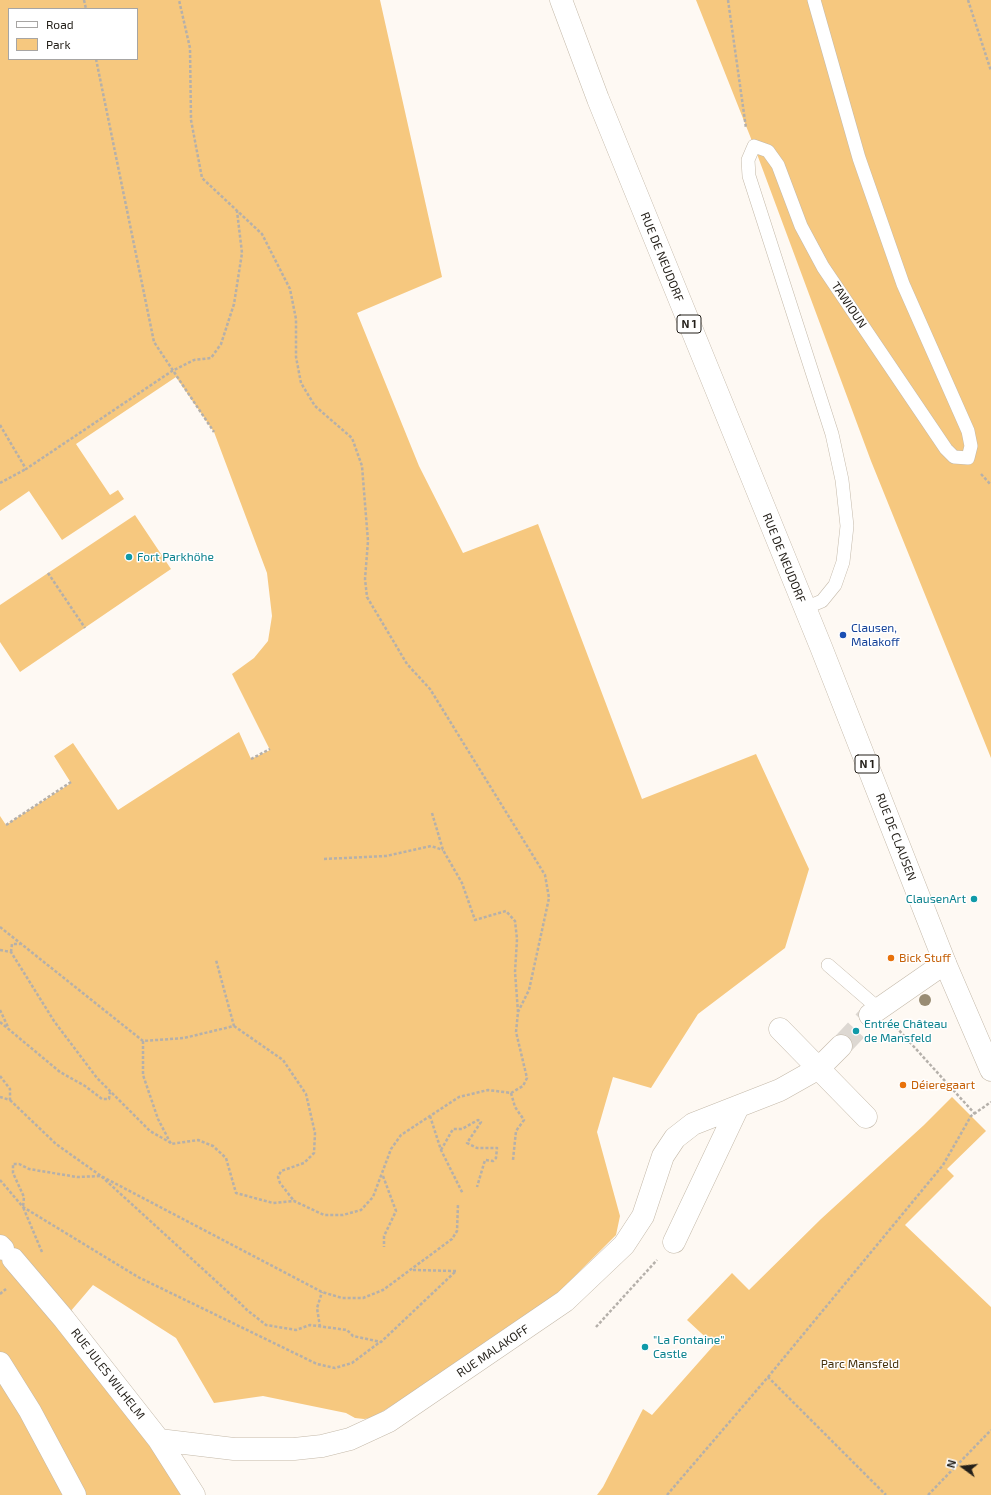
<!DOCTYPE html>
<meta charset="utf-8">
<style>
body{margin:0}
#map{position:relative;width:991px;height:1495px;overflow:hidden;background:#fef9f3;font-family:"Exo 2",sans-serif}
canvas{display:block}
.legend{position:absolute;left:8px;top:8px;width:130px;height:52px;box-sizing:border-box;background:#fff;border:1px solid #a7a5a3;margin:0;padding:5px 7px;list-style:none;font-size:12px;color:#231f19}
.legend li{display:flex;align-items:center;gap:8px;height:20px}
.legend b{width:20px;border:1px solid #a7a5a3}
.north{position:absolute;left:943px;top:1447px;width:40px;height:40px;-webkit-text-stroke:3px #fff;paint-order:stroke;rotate:285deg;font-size:11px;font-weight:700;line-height:16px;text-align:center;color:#231f19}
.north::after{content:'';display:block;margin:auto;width:14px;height:18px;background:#231f19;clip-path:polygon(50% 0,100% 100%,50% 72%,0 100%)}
</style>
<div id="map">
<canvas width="991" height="1495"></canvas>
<ul class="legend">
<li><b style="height:5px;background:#fff"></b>Road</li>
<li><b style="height:11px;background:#f6c87f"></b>Park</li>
</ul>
<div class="north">N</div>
</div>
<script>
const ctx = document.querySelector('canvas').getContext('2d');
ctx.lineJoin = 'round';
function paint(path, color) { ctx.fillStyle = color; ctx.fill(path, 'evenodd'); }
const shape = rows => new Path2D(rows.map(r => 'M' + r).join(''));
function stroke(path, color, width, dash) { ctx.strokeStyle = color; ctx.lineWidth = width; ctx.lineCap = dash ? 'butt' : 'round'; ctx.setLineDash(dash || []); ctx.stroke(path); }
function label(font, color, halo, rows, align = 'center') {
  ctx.font = font + ' "Exo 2",sans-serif'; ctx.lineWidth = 3; ctx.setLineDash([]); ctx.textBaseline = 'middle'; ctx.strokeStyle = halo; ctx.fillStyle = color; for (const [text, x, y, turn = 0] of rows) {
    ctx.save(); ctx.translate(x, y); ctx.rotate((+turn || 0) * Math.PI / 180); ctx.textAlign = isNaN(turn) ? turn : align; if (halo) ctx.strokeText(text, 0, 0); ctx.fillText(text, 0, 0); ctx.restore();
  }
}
paint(shape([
 [0,0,380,0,442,277,357,313,419,466,463,553,538,524,642,799,756,754,809,869,785,948,698,1014,651,1088,613,1077,597,1132,620,1216,616,1235,560,1291,455,1367,372,1418,364,1419,355,1418,346,1413,263,1396,214,1403,176,1338,93,1285,64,1319,194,1495,0,1495,0,816,6,825,71,783,54,756,73,743,118,810,239,732,251,759,270,750,232,674,254,658,268,641,272,616,267,573,214,432,176,377,76,444,110,495,118,490,124,499,62,540,29,491,0,511],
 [9,9,137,9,137,59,9,59],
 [696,0,991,0,991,758,871,461,754,146],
 [135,515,171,569,20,672,0,642,0,605],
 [952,1097,986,1131,947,1169,954,1176,905,1225,991,1307,991,1495,597,1495,603,1487,643,1409,652,1415,714,1345,687,1320,732,1273,749,1290,821,1219,924,1125]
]), '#f6c87f');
stroke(shape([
 [841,1046,870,1015]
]), '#ddd8d2', 22, [22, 11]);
const lane = shape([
 [805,608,822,601,835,585,843,562,847,526,842,480,832,434,749,176,748,160,754,146,768,151,778,165,801,226,823,267,946,449,954,457,968,458,971,446,968,431,903,284,859,158,814,0],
 [828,965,879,1009]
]);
const street = shape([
 [870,1015,945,963],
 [780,1029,866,1117],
 [674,1242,738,1107],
 [0,1246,3,1249],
 [13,1259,64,1319,159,1440,194,1495],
 [0,1363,30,1411,75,1495],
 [159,1440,234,1449,294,1449,322,1446,350,1439,389,1421,565,1301,624,1245,643,1216,663,1156,675,1138,693,1124,780,1090,819,1068,841,1046]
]);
const primary = shape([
 [561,0,598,99,821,647,945,963,991,1070]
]);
stroke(lane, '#c4b9a9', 14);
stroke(street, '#c4b9a9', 23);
stroke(primary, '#c4b9a9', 23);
stroke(shape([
 [84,0,86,9],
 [728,0,746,128],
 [968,0,991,71],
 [96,59,154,342,214,432],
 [0,425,26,469,172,371,194,360,211,358,221,344,234,304,242,253,237,211],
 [981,474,991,485],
 [0,483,26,469],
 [48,573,85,628],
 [251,759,270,749],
 [432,813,443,850,462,883,475,920,506,911,515,921,517,939,515,972,518,1012],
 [6,825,71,782],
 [324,859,386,856,431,846,443,850],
 [0,927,143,1041,184,1038,234,1026,216,960],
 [0,950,11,952,54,1021,97,1078,150,1131,171,1143],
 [11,952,12,944,20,944],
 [0,1010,8,1027],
 [0,1022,60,1072,85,1086,102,1099,109,1099,110,1092],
 [234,1026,283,1060,306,1094,315,1133,314,1153,304,1163,281,1171,278,1177,280,1183,294,1201],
 [896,1027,975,1114],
 [143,1041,143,1075,158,1119,171,1144,198,1140,213,1146,226,1158,236,1193,273,1203,294,1201,324,1215,343,1215,361,1210,373,1197,391,1149,401,1135,459,1097,488,1090,511,1093,523,1086,527,1078,516,1032,518,1012,529,990,549,898,545,875,430,689,407,664,367,597,365,579,368,541,362,466,352,438,315,406,301,383,296,357,296,319,290,289,262,234,202,178,191,120,190,48,179,0],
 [0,1076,10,1089,10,1100,0,1097],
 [511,1093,515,1107,524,1120,516,1131,513,1160],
 [10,1100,56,1144,101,1176,322,1292,342,1298,363,1298,383,1290,452,1239,457,1231,458,1204],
 [430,1116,441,1150,463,1194],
 [441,1150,453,1129,462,1129,478,1120,481,1122,467,1143,477,1148,497,1148,496,1158,493,1161,485,1160,477,1187],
 [383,1176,396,1211,384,1236,384,1247],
 [0,1180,23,1207,138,1277,317,1364,335,1368,352,1363,380,1342],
 [42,1252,23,1207,24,1197,13,1173,13,1164,19,1164,29,1169,77,1177,101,1176,240,1303,247,1310,266,1325,296,1330,310,1325,347,1330,353,1336,381,1342,456,1271],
 [413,1270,456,1271],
 [0,1294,6,1289],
 [320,1327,317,1308,322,1292],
 [596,1327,657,1260],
 [768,1377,943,1165,971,1116,991,1102],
 [667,1495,768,1377,886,1495],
 [928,1495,991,1430]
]), '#b5b0aa', 2.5, [3, 2]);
stroke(lane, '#fff', 13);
stroke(street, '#fff', 22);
stroke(primary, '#fff', 22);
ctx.fillStyle = '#998c74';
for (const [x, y] of [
 [925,1000]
]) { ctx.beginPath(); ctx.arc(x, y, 6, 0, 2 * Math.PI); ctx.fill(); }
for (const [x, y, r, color] of [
 [129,557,4,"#0f9aa8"],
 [843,635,4,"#1a4fb4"],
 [974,899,4,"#0f9aa8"],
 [891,958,4,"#e8710a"],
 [856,1031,4,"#0f9aa8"],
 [903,1085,4,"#e8710a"],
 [645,1347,4,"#0f9aa8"]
]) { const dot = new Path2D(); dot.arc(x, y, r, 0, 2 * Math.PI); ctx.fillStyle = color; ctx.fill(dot); stroke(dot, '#fff', 1.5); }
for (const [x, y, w] of [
 [689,324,24],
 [867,764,24]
]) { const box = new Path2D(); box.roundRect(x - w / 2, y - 9, w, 18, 3); ctx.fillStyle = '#fff'; ctx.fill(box); stroke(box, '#231f19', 1); }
label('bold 11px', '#231f19', null, [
 ["N 1",689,324],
 ["N 1",867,764]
]);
label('12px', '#231f19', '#fff', [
 ["RUE DE NEUDORF",662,257,68],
 ["TAWIOUN",849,305,56],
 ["RUE DE NEUDORF",784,558,68],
 ["RUE DE CLAUSEN",896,837,69],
 ["RUE MALAKOFF",493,1351,-34],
 ["RUE JULES WILHELM",108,1374,52]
]);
label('12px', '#0d838f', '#fff', [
 ["Fort Parkhöhe",137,557],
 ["ClausenArt",966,899,"right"],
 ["Entrée Château",864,1024],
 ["de Mansfeld",864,1038],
 ["\"La Fontaine\"",653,1340],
 ["Castle",653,1354]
], 'left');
label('12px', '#164399', '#fff', [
 ["Clausen,",851,628],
 ["Malakoff",851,642]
], 'left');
label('12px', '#c56008', '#fff', [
 ["Bick Stuff",899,958],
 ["Déieregaart",911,1085]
], 'left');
label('12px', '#47320d', '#fff', [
 ["Parc Mansfeld",860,1364]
]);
</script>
